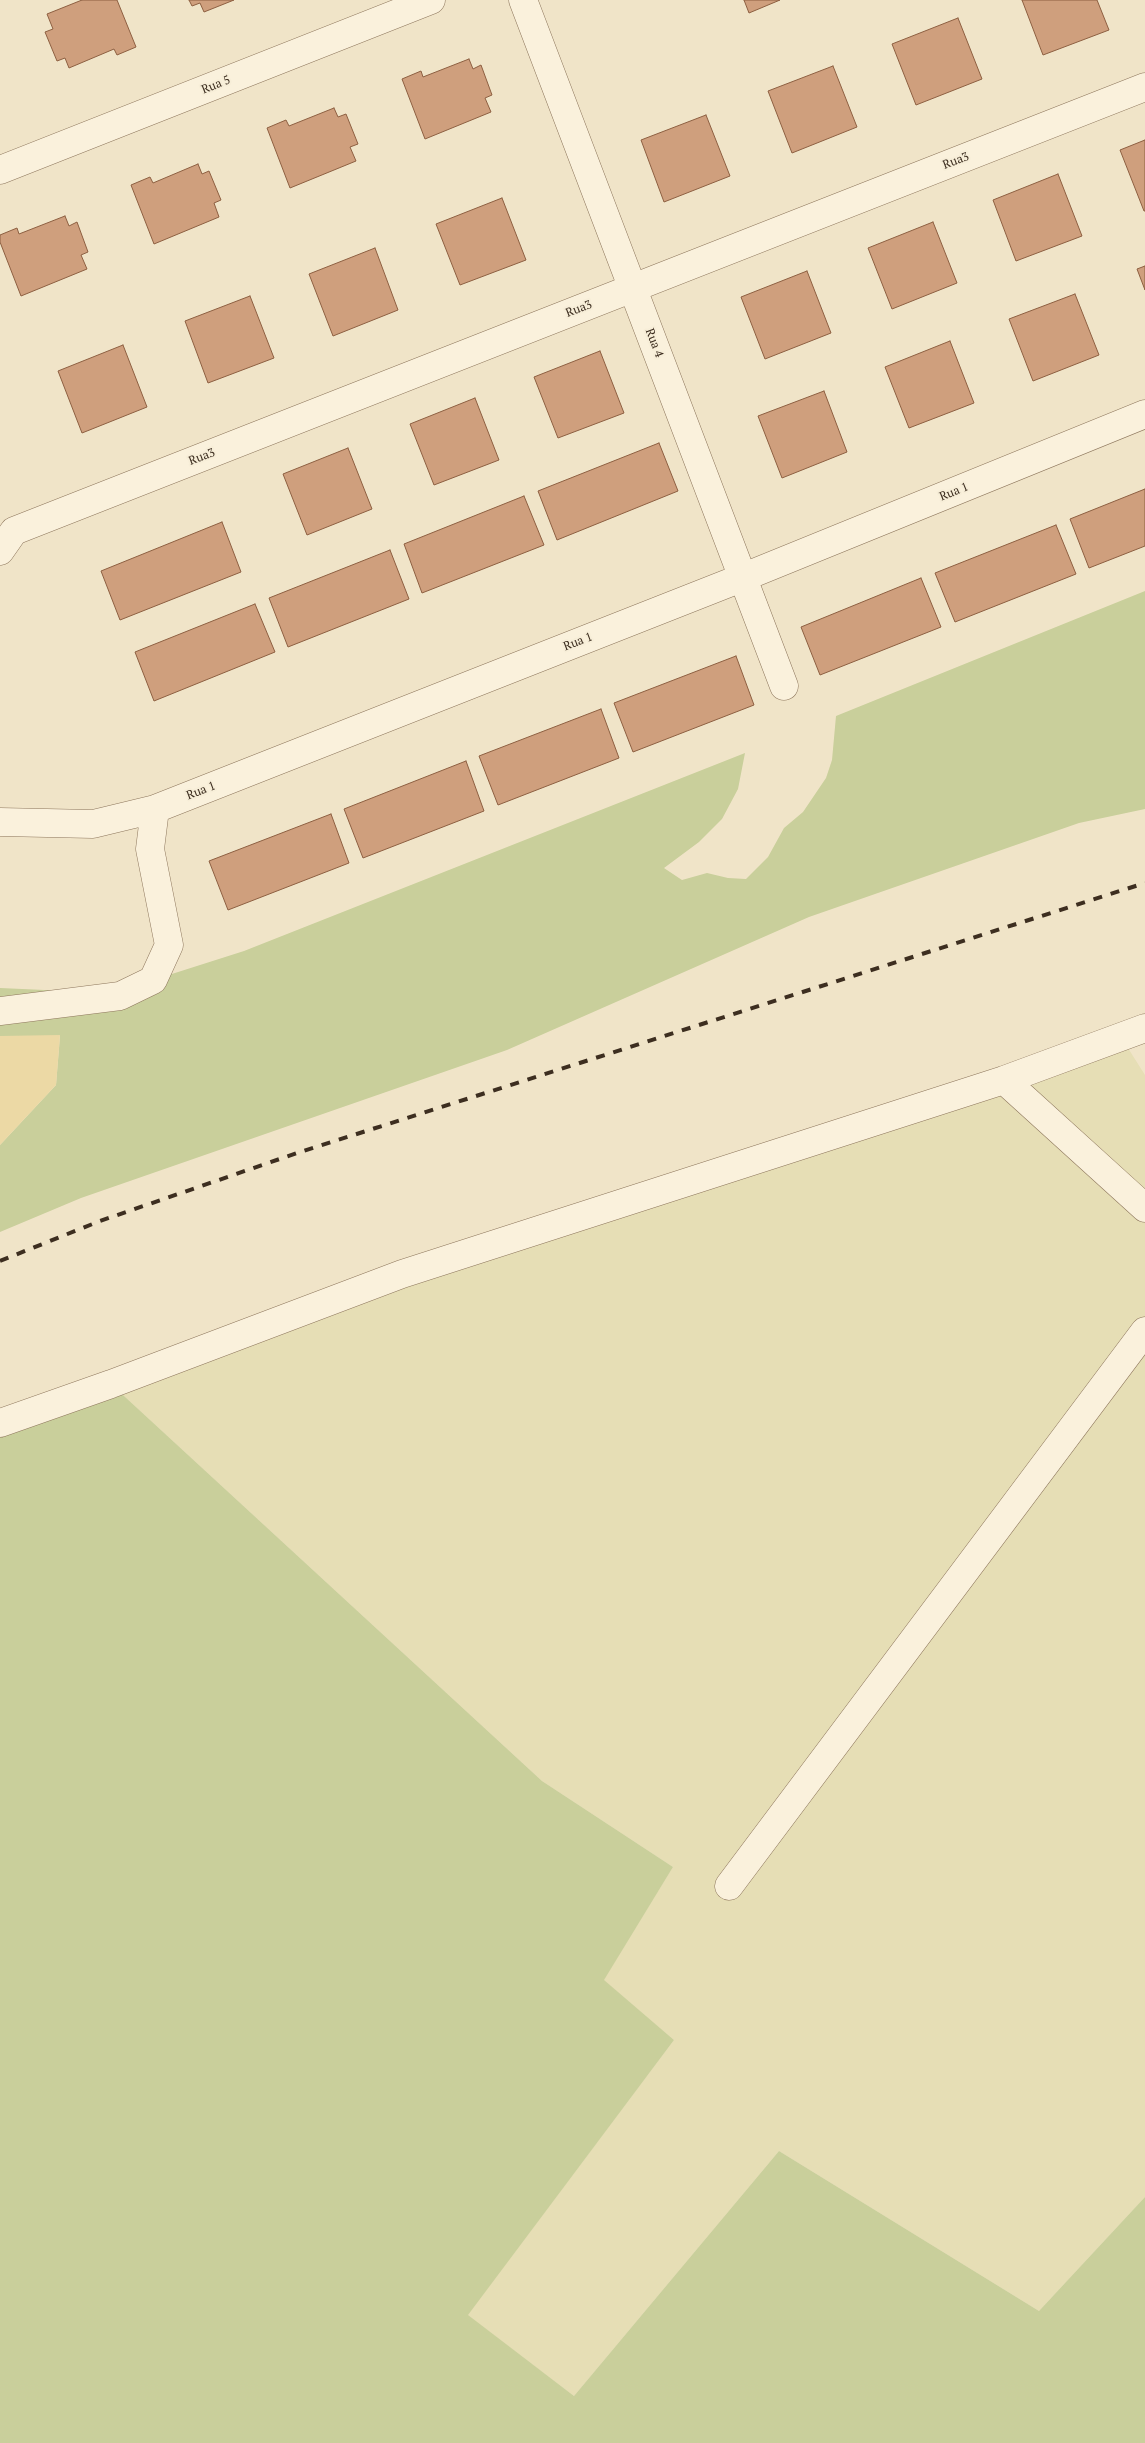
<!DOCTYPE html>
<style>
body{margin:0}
canvas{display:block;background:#f0e4c8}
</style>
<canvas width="1145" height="2443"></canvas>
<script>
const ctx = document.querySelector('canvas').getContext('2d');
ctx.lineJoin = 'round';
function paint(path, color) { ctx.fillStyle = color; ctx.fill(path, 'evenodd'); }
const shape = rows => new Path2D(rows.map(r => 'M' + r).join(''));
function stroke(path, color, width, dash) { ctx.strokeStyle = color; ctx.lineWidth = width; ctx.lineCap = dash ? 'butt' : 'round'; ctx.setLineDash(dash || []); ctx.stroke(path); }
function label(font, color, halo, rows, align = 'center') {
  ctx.font = font + ' "PT Serif",serif'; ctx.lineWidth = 4; ctx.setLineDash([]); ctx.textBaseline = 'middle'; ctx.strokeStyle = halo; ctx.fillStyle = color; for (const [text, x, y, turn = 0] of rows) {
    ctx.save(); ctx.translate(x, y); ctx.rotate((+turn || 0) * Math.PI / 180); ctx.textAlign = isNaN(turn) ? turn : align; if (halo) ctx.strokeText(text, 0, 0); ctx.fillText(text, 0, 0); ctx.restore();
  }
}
paint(shape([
 [1121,1037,1145,1075,1145,2197,1039,2311,779,2151,574,2396,467,2315,674,2040,603,1980,673,1867,542,1781,111,1384]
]), '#e6deb5');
paint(shape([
 [1145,591,1145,809,1079,823,809,917,507,1050,81,1198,0,1232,0,1145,56,1085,60,1036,0,1036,0,988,67,991,153,980,244,951,745,753,738,789,722,819,699,842,664,868,682,880,707,873,728,878,746,879,768,857,784,828,803,812,826,778,832,760,836,716],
 [111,1384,542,1781,673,1867,604,1980,674,2040,468,2315,574,2396,779,2151,1039,2311,1145,2197,1145,2443,0,2443,0,1423]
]), '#c9cf9b');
paint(shape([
 [60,1035,56,1085,0,1145,0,1036]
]), '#ecd9a5');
const building = shape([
 [82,0,117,0,136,47,117,55,114,49,69,68,65,58,57,61,45,32,53,29,47,14,82,0],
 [189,0,234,0,204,12,200,3,192,6,189,0],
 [744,0,780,0,749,13,744,0],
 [1022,0,1097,0,1109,30,1043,55,1022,0],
 [958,18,982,79,916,105,892,44,958,18],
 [469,59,473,69,481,65,492,95,485,98,491,112,425,139,402,79,421,71,423,77,469,59],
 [833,66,857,127,792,153,768,91,833,66],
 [334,108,338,117,346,114,358,144,350,147,356,161,290,188,267,128,286,120,289,126,334,108],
 [706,115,730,176,664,202,641,140,706,115],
 [1145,140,1145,211,1144,211,1120,150,1145,140],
 [198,164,202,174,209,171,221,200,214,203,219,217,154,244,131,185,150,177,153,183,198,164],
 [1058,174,1082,236,1016,261,993,200,1058,174],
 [502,198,526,260,460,285,436,224,502,198],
 [65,216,69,226,77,222,88,252,81,255,87,269,21,296,0,242,0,235,17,228,19,234,65,216],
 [933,222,957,283,892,309,868,248,933,222],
 [375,248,398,310,333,336,309,274,375,248],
 [1145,266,1145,290,1137,269,1145,266],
 [807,271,831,333,765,359,741,297,807,271],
 [1075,294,1099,355,1033,381,1009,319,1075,294],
 [250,296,274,358,208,383,185,321,250,296],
 [950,341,974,403,909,428,885,367,950,341],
 [123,345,147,407,82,433,58,371,123,345],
 [600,351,624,413,558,438,534,377,600,351],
 [824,391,847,452,782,478,758,416,824,391],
 [475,398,499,460,434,485,410,424,475,398],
 [659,443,678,491,557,540,538,491,659,443],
 [348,448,372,509,307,535,283,474,348,448],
 [1145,489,1145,546,1089,568,1070,519,1145,489],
 [524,496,544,545,422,593,404,544,524,496],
 [222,522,241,572,120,620,101,571,222,522],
 [1056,525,1076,574,955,622,935,573,1056,525],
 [390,550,409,599,288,647,269,598,390,550],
 [921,578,941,627,820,675,801,627,921,578],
 [255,604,275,652,154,701,135,652,255,604],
 [736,656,754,705,633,752,614,703,736,656],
 [601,709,619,758,498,805,479,756,601,709],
 [466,761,484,811,363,858,344,809,466,761],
 [331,814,349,863,228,910,209,861,331,814]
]);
paint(building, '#cf9f7d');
stroke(building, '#8d5f41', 1);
const minor = shape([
 [523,0,784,686],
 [0,170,431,0],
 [0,551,14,531,1145,87],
 [0,822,93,824,155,809,744,577,1145,414],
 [0,1011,120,996,153,980,169,945,150,849,155,809],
 [1004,1080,1145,1208],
 [0,1423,111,1384,402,1274,1004,1080,1145,1028],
 [729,1886,1145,1331]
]);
stroke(minor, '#8d765c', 29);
stroke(minor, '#faf1dc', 28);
stroke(shape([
 [0,1261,100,1221,297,1153,1145,883]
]), '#3d2e20', 4, [9, 9]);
label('12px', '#3d2e20', '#f7eed8', [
 ["Rua 5",216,85,-22],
 ["Rua3",956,161,-21],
 ["Rua3",579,309,-21],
 ["Rua 4",654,343,69],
 ["Rua3",202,457,-21],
 ["Rua 1",954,492,-22],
 ["Rua 1",578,642,-21],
 ["Rua 1",201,791,-21]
]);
</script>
